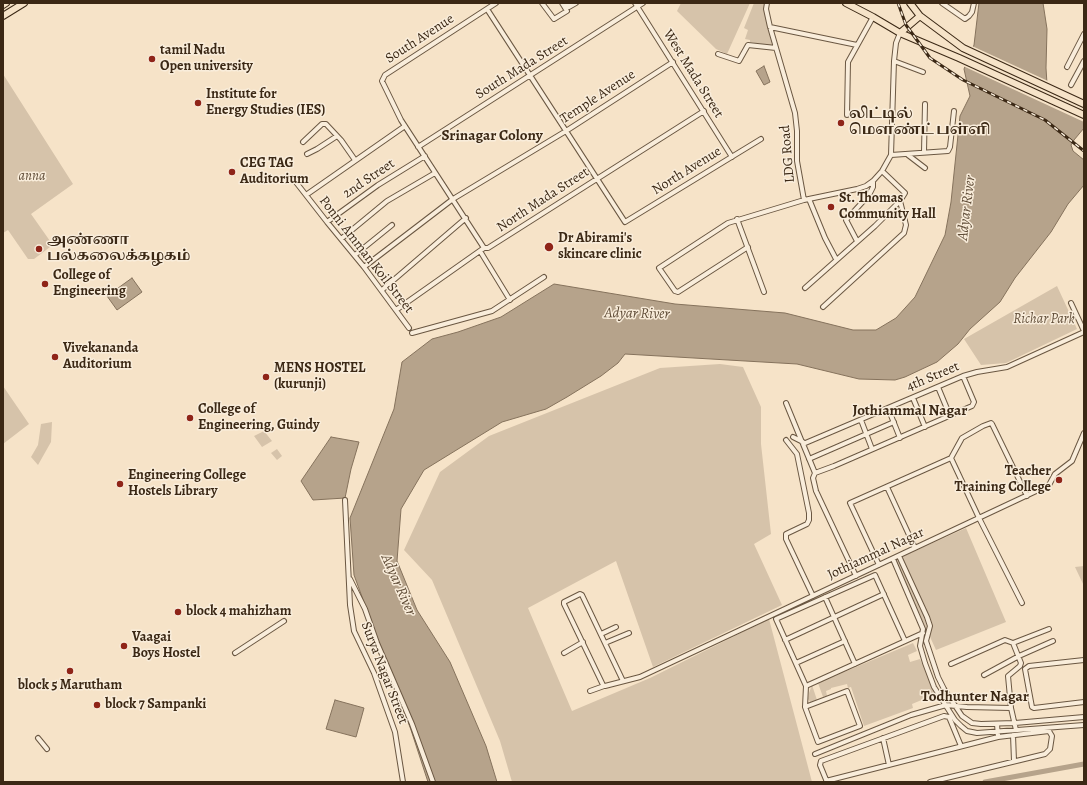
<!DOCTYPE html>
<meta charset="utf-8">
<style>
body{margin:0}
#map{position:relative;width:1087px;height:785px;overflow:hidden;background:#f6e3c8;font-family:Alegreya,serif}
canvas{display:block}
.frame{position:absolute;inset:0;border:4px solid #3b2815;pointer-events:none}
</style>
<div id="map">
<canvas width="1087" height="785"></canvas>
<div class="frame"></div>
</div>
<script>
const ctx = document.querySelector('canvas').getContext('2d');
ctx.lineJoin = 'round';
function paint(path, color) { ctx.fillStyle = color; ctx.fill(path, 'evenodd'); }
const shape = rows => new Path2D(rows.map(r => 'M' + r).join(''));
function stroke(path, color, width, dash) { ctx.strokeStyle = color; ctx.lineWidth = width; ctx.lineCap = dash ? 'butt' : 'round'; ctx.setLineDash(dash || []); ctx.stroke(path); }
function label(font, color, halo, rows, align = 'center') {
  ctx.font = font + ' Alegreya,"Noto Serif Tamil",serif'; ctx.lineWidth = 3; ctx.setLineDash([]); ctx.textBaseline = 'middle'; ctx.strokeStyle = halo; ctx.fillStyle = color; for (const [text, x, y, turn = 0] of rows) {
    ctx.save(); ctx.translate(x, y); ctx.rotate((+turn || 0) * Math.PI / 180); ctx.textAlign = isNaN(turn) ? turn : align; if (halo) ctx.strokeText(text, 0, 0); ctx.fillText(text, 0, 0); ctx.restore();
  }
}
paint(shape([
 [681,3,750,3,727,54,716,49,677,11],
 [754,3,765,3,766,18,773,46,750,42,750,40,745,39,748,30,744,28],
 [3,74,73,184,31,214,50,241,51,245,50,247,34,259,28,259,8,230,3,233],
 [1057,286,1077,329,1006,363,981,365,964,339],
 [720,364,743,367,761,407,761,444,771,534,754,544,782,605,653,667,616,561,528,608,572,711,650,678,769,619,812,782,512,782,500,741,432,580,404,550,440,472,489,436,660,368],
 [3,386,29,424,3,444],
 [52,422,51,442,38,465,31,457,38,445,41,424],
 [264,431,272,441,262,447,254,436],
 [277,449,282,456,277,460,271,453],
 [966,528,1006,622,936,650,895,560],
 [1084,566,1084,586,1075,567],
 [913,643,917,651,908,655,910,662,920,659,936,694,912,704,913,708,864,726,851,687,848,688,847,684,831,688,831,689,826,691,827,696,823,697,818,683],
 [812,685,817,700,810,702,808,699,809,693]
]), '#d6c3aa');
const water = shape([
 [979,3,1043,3,1047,29,1046,68,1047,84,1052,97,1084,118,1084,128,1074,140,1071,145,1073,151,1084,160,1084,185,1068,204,1051,232,1015,278,1000,302,970,329,958,344,937,362,905,377,895,380,859,379,797,364,625,354,618,363,601,376,567,397,546,409,502,422,424,470,401,509,397,561,417,610,450,662,486,746,497,782,428,782,411,730,354,575,350,518,394,409,402,362,432,339,458,332,501,317,554,284,675,304,785,313,853,330,876,330,896,318,915,297,945,235,951,202,960,116,970,96,964,69,974,45,979,3],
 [764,66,770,82,764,85,756,71,764,66],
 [132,278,142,292,117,310,107,296,132,278],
 [331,437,359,442,351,469,345,498,313,500,301,481,331,437],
 [335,700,364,708,356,737,326,729,335,700]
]);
paint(water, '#b6a38b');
stroke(water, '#85725c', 1);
paint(shape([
 [972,46,1048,81,1053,96,1084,116,1084,122,963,66]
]), '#f6e3c8');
stroke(shape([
 [985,782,1084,764]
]), '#b6a38b', 5);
const minor = shape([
 [542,3,554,19,567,11,562,3],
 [566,3,569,7,576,3],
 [635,3,732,157],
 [767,3,766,9,770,27,795,113,797,131,797,161,804,200],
 [942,3,965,19,969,16,972,12,974,3],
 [487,9,625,222,761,139],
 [770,27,857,45],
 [718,54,739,61,748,45,776,48],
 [894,61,923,72],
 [1067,67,1084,34],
 [1071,85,1084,61],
 [847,115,848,62,873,17],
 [303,142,322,124,326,124,341,140,355,160],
 [418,147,643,3],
 [924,152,925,104],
 [307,154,317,149,337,136],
 [891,155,948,151,950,147,954,111],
 [908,155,925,168],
 [295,181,327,222,364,267,409,328],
 [306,195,405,126],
 [809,199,825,238,836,259],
 [737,219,764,292],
 [327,222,378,185,425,156],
 [341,239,387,201,435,173],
 [857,241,846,220,869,195,873,187,873,181],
 [748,247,678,292,675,291,659,268,728,223,804,200,857,189,866,186,873,181,882,171,891,155,894,61,896,43,900,33],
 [484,248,401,120,382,81,385,75,496,3],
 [480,251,510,300],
 [355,255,392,225],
 [364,267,453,199,566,131,673,62],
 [805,288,875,226,900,201],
 [382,290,466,218],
 [1071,303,1084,331],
 [823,307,904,233,906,225,900,201,905,193,882,171],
 [396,310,484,248,488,248,518,229,704,111],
 [412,333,492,311,544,277],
 [938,387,950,416],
 [913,398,925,427],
 [786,403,802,442],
 [888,408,900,438],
 [861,420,872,449],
 [793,437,803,442,803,444,963,376,977,372,1007,367,1084,332],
 [786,440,797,454,809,513,809,520,807,524,786,534,786,539,813,596],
 [803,444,815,473,834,466,972,406,974,402,963,376],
 [951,458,979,518,1022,603],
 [809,459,894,422],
 [815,473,813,478,816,491,856,576],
 [887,487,915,548],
 [345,500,350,605,354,631,374,673,395,732,403,782],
 [899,556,927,617,930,626,926,641,938,677,944,689,962,716,972,723,981,724,1015,723,1084,717],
 [893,559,923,629,920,646,925,663,934,687,955,720,961,726,967,731,977,733,1084,725],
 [879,565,850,503,951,458,962,438,983,426,991,423,992,424,1027,496],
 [350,579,365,609,377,643,412,724,433,782],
 [825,597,855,664],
 [601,634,616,627],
 [785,640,884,594],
 [605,643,629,633],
 [1013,643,1049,629],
 [235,653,284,621],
 [564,653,583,642],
 [1084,660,1029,666,1025,669,1032,707,1034,708,1084,702],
 [796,663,845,641],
 [951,664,1005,640,1013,643,1021,663,1020,666,1008,676,1011,708],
 [984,675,1019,656,1053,641],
 [623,681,582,595,580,594,564,602,564,604,603,685,605,686,640,677,1049,485,1055,474,1072,461,1084,433],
 [806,686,923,633],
 [590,691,604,686],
 [805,707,847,691,860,726,818,742,805,707,806,686,776,619,875,575,905,641],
 [1013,735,1014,761],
 [38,738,47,749],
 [883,738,889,765],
 [815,754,911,715,946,705,967,707,1011,708,1016,730],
 [826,781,998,737,997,724],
 [827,782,820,765,821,761,944,716,949,717,961,746],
 [930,782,1045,754,1050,749,1052,736,1049,731,998,737]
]);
const primary = shape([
 [846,3,873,17,900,33,959,58,1084,115],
 [910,3,920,16,963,48,1084,104],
 [3,5,6,3],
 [3,16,24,3],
 [900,33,920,16]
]);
stroke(minor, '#6a5742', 6);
stroke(primary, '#3b2815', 8);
stroke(minor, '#f9eddb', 4);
stroke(primary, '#f6e3c8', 6);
const rail = shape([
 [898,3,906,25,930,58,963,80,1045,120,1084,151]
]);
stroke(rail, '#3b2815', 3);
stroke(rail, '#f9eddb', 1.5, [4.5]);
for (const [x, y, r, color] of [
 [152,59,4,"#8f2418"],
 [198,103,4,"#8f2418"],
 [841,123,4,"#8f2418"],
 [232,172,4,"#8f2418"],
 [831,207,4,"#8f2418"],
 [549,247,5,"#8f2418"],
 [39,249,4,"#8f2418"],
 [45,284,4,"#8f2418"],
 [55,357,4,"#8f2418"],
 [266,377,4,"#8f2418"],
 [190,418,4,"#8f2418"],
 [1059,480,4,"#8f2418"],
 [120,484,4,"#8f2418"],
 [178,612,4,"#8f2418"],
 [124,646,4,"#8f2418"],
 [70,671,4,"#8f2418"],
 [97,705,4,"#8f2418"]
]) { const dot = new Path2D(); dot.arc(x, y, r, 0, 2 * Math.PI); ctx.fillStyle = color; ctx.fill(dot); stroke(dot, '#f9eddb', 1.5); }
label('14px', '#3b2815', '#f9eddb', [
 ["South Avenue",420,39,-33],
 ["South Mada Street",522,68,-32],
 ["West Mada Street",693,74,58],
 ["Temple Avenue",598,97,-33],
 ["LDG Road",788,154,-95],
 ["North Avenue",687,171,-32],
 ["2nd Street",369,179,-34],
 ["North Mada Street",543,200,-33],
 ["Ponni Amman Koil Street",366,255,52],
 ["4th Street",933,377,-23],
 ["Jothiammal Nagar",876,554,-25],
 ["Surya Nagar Street",384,673,69]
]);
label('bold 14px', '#3b2815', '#f9eddb', [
 ["tamil Nadu",160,51],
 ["Open university",160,67],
 ["Institute for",206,95],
 ["Energy Studies (IES)",206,111],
 ["லிட்டில்",849,115],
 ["மௌண்ட் பள்ளி",849,131],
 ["CEG TAG",240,164],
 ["Auditorium",240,180],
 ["St. Thomas",839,199],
 ["Community Hall",839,215],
 ["Dr Abirami's",558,239],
 ["skincare clinic",558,255],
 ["அண்ணா",47,241],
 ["பல்கலைக்கழகம்",47,257],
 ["College of",53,276],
 ["Engineering",53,292],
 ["Vivekananda",63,349],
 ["Auditorium",63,365],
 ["MENS HOSTEL",274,369],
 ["(kurunji)",274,385],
 ["College of",198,410],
 ["Engineering, Guindy",198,426],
 ["Teacher",1051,472,"right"],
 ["Training College",1051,488,"right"],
 ["Engineering College",128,476],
 ["Hostels Library",128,492],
 ["block 4 mahizham",186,612],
 ["Vaagai",132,638],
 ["Boys Hostel",132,654],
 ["block 5 Marutham",70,686,"center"],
 ["block 7 Sampanki",105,705]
], 'left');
label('italic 14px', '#624f3a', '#f9eddb', [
 ["anna",32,177],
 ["Richar Park",1044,320]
]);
label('bold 15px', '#3b2815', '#f9eddb', [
 ["Srinagar Colony",492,136],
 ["Jothiammal Nagar",910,411],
 ["Todhunter Nagar",975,697]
]);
label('italic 15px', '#604d38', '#f9eddb', [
 ["Adyar River",967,208,-83],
 ["Adyar River",637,314,1],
 ["Adyar River",398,585,66]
]);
</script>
